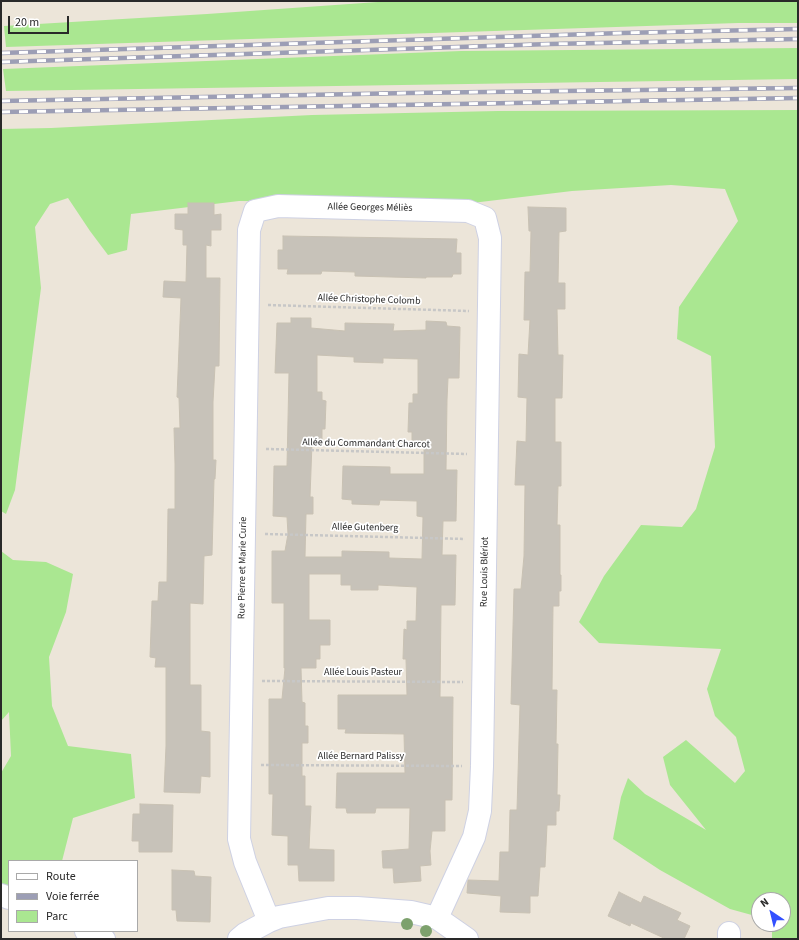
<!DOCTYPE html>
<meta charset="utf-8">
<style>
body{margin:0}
#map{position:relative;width:799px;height:940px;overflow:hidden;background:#ece5d9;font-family:"Source Sans 3",sans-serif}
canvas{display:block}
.frame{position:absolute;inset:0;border:2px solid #292929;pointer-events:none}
.legend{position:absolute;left:8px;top:860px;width:130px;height:72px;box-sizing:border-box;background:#fff;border:1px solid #a9a9a9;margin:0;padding:5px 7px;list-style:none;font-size:12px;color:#292929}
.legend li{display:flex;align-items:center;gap:8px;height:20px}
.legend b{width:20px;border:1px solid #a9a9a9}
.north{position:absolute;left:751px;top:892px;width:40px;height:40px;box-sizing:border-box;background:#fff;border:1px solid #a9a9a9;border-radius:50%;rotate:325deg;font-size:11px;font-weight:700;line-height:16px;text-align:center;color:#292929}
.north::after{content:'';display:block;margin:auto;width:14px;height:18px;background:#3350ff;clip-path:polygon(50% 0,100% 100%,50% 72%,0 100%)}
.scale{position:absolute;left:8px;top:16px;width:61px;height:18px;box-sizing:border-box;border:2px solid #292929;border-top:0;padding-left:5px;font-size:12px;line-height:14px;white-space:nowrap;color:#292929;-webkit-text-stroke:3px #fff;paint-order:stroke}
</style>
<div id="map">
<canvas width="799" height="940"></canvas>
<div class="frame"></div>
<ul class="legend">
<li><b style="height:5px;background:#fff"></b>Route</li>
<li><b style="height:5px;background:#9c9eb5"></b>Voie ferrée</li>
<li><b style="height:11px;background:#aae791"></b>Parc</li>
</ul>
<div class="north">N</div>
<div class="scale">20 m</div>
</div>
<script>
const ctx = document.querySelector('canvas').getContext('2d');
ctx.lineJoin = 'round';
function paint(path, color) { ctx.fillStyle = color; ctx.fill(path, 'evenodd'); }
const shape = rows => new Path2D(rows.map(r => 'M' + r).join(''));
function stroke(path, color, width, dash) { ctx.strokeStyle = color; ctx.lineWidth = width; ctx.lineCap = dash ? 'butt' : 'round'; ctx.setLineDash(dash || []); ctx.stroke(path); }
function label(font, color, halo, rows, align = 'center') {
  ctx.font = font + ' "Source Sans 3",sans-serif'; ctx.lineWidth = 3.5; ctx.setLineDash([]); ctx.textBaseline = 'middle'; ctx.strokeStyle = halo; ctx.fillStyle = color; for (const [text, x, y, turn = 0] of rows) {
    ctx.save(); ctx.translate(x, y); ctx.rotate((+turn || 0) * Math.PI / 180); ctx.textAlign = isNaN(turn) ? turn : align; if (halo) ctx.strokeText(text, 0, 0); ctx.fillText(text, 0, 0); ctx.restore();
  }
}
paint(shape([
 [392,1,798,1,798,23,738,23,6,47,4,26,207,14],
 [798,48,798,79,6,91,3,69,461,51],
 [798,110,798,939,772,939,772,924,783,924,783,900,759,900,759,917,730,909,660,870,613,839,621,797,628,778,645,794,706,830,670,785,663,757,686,740,735,783,745,771,736,737,715,716,707,689,721,649,599,643,579,622,604,576,641,525,682,527,696,509,715,447,711,356,677,339,679,307,738,221,725,189,671,185,572,191,472,203,239,201,131,214,127,250,108,255,90,231,68,198,50,204,35,227,41,288,15,490,6,514,1,511,1,129,51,128,312,115,498,111],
 [1,551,13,560,46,562,73,574,66,612,49,657,52,706,68,746,131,754,135,798,73,818,62,861,9,861,9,892,1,889,1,773,11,756,9,712,1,721]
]), '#aae791');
const building = shape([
 [188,203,214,203,214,215,221,214,221,230,211,230,211,246,206,245,206,278,220,278,219,366,215,366,213,402,213,460,216,460,215,479,214,479,212,555,204,556,203,604,190,603,190,685,201,685,201,731,210,732,210,777,201,776,200,793,164,792,166,746,166,667,155,667,156,658,150,657,152,601,158,601,159,582,167,582,168,509,175,509,175,464,174,428,180,428,179,398,177,397,181,298,163,297,164,281,186,282,187,245,183,245,183,230,175,229,175,214,188,214,188,203],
 [528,207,566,208,566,231,559,232,558,283,565,283,565,309,557,309,558,355,563,355,562,398,555,398,555,442,561,442,561,486,558,486,557,525,560,525,560,575,561,575,561,591,559,591,559,606,553,606,552,690,557,690,556,744,558,744,557,795,560,795,559,811,556,811,556,825,547,825,545,867,540,867,538,896,530,896,530,913,500,912,501,896,467,893,468,880,499,881,500,852,509,852,510,810,517,810,520,705,511,704,514,589,521,589,524,556,525,485,515,485,517,441,526,442,527,398,518,397,519,354,528,355,530,320,524,320,525,272,530,272,531,231,529,231,528,207],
 [283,236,457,239,456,253,461,253,461,274,453,274,452,277,426,277,426,278,355,276,355,272,322,271,321,274,287,274,288,269,278,269,278,250,283,250,283,236],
 [291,318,311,318,311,328,345,331,345,323,394,324,393,331,426,330,426,321,446,322,447,326,460,327,459,378,448,378,447,400,446,470,457,470,456,521,443,521,442,555,456,555,455,605,441,605,440,697,453,697,452,800,445,800,445,831,432,831,430,851,431,865,420,866,421,881,394,883,393,868,383,868,382,851,409,849,410,808,376,808,375,813,347,813,346,808,336,808,337,773,405,773,404,734,345,733,346,729,338,729,338,695,407,695,406,659,403,659,404,629,407,630,407,621,416,621,417,587,378,585,378,590,351,590,351,585,341,585,341,574,309,574,309,620,330,620,330,645,320,645,320,659,316,659,316,668,301,668,302,702,305,703,305,726,308,726,308,743,302,743,302,776,305,776,305,806,311,806,309,849,334,850,334,881,299,881,298,865,288,865,288,836,272,835,273,794,269,794,269,699,282,699,285,668,284,668,284,603,272,603,272,551,285,551,288,534,287,517,273,516,274,466,287,466,289,373,275,373,277,323,291,323,291,318],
 [317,355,354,357,354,362,383,363,383,358,418,359,418,394,413,394,413,403,409,403,408,432,412,432,412,441,424,442,424,474,390,474,390,467,343,466,342,499,352,500,352,504,379,505,380,500,417,501,417,516,423,517,422,559,389,558,389,552,342,551,342,557,305,557,306,514,313,514,313,497,310,497,312,443,322,443,322,429,325,429,326,401,322,400,322,392,317,392,317,355],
 [140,804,173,805,172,852,139,852,139,841,132,841,133,814,140,814,140,804],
 [172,870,194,871,195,876,211,877,210,922,177,921,176,910,172,910,172,870],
 [619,892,641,903,644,896,681,913,677,920,690,926,684,939,666,939,631,923,630,926,608,916,619,892]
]);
paint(building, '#c7c2b9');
stroke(building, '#c8c1b3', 1);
const minor = shape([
 [1,895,9,898],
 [269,921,245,862,239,839,249,230,255,211,278,206,468,211,485,218,490,238,482,766,480,811,474,837,437,918],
 [86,931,104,939],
 [239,939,245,934,269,921,279,917,328,908,357,908,411,912,437,918,467,939],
 [729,939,729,933]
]);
stroke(minor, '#ced1e3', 24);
stroke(shape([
 [268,305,469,311],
 [266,449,467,454],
 [265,534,465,539],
 [262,681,463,682],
 [261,765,462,766]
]), '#c7c7c7', 2.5, [3, 2]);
stroke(minor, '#fff', 22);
const rail = shape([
 [1,53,622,33,798,29],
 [1,62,550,44,798,39],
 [1,101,408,93,798,88],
 [1,112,798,98]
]);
stroke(rail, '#9c9eb5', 4.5);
stroke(rail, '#fff', 3, [9]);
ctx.fillStyle = '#7da16d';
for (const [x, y] of [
 [407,924],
 [426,931]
]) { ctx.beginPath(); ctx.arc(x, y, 6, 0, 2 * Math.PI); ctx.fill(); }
label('10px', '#292929', '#fff', [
 ["Allée Georges Méliès",370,208,1],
 ["Allée Christophe Colomb",369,300,2],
 ["Allée du Commandant Charcot",366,444,1],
 ["Allée Gutenberg",365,528,1],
 ["Rue Pierre et Marie Curie",243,568,-89],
 ["Rue Louis Blériot",485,572,-89],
 ["Allée Louis Pasteur",363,673],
 ["Allée Bernard Palissy",361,757]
]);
</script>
